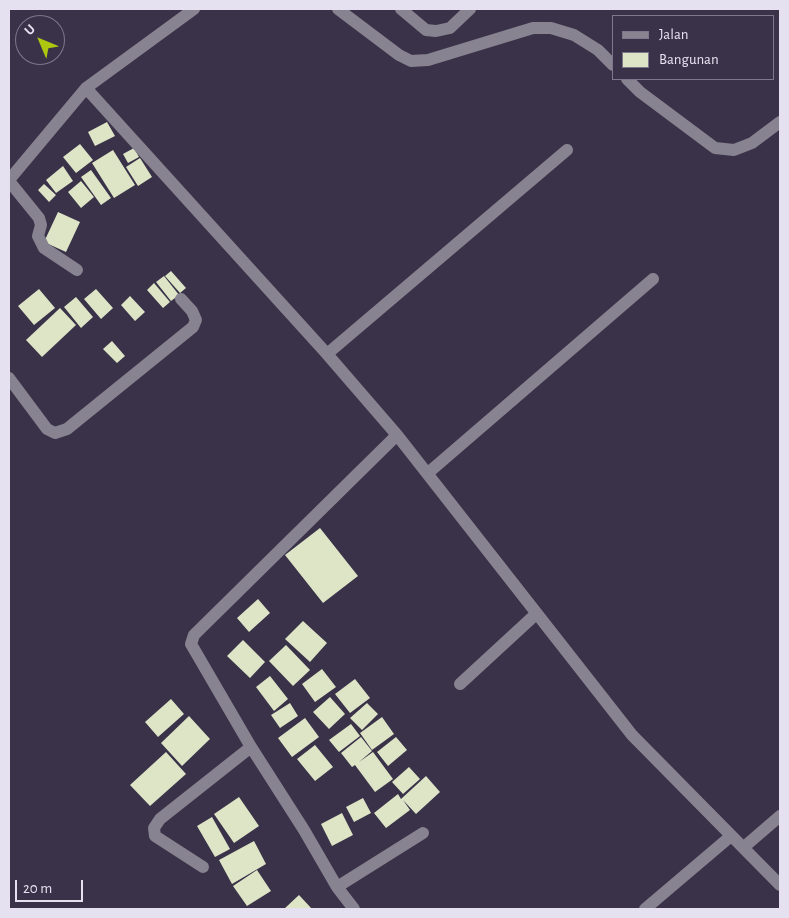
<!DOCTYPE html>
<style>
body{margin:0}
#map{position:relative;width:789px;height:918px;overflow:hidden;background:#3a3249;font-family:"Alegreya Sans",sans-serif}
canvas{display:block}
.frame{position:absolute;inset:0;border:10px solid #e6e1f0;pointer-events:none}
.legend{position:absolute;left:612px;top:15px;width:162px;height:65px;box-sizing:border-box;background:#3a3249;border:1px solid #7f788c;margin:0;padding:6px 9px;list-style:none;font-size:15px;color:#e6e1f0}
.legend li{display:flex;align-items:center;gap:10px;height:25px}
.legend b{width:25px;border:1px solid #7f788c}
.north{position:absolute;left:15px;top:15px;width:50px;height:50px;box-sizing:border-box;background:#3a3249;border:1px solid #7f788c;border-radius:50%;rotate:315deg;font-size:14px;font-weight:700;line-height:20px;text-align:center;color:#e6e1f0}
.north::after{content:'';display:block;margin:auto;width:18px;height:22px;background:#adc610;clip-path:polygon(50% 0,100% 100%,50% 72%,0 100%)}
.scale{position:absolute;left:15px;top:880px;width:68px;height:22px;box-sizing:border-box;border:2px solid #e6e1f0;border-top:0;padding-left:6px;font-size:15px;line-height:18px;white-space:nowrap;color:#e6e1f0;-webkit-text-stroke:4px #3a3249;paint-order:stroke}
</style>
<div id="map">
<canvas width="789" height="918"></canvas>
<div class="frame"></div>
<ul class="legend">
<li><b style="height:6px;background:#878390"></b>Jalan</li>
<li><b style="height:14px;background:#dde5c6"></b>Bangunan</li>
</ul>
<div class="north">U</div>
<div class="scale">20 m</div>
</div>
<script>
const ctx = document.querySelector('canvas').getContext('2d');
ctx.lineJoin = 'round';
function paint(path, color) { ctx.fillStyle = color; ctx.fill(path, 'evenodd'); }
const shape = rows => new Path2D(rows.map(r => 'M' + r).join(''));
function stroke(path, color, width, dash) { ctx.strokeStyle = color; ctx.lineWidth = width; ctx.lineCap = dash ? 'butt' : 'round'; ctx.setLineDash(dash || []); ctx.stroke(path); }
paint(shape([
 [107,122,115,136,95,146,88,132],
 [80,144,93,160,76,173,63,157],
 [134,148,139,157,128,163,123,154],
 [113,150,135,185,114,198,92,163],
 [140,158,152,177,138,186,126,167],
 [63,166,73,181,56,193,46,180],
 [91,170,111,198,101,205,81,177],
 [81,181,94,197,81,208,68,192],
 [44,184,56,195,49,202,38,190],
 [58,212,80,222,66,252,44,242],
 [171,271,186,288,180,293,165,276],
 [164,276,179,295,171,301,156,282],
 [154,283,170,302,163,308,147,290],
 [39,289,55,308,34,325,18,306],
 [96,289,113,308,101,319,84,299],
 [130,296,145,312,135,321,121,305],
 [76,297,93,317,81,328,64,307],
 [60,308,76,325,42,357,26,340],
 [112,341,125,356,117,363,103,349],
 [320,528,358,576,323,603,285,555],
 [258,599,270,613,249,632,237,618],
 [303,621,327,643,310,662,285,639],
 [243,640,265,662,250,678,227,656],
 [286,645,310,670,293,686,269,661],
 [322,669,336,687,315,702,302,684],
 [270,676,288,699,274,711,256,687],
 [355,679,370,698,350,713,335,694],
 [330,697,345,714,329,729,313,712],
 [171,699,184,714,158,737,145,722],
 [290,703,298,716,280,728,271,715],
 [367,703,378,714,362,730,350,718],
 [189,716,210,739,182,766,161,743],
 [382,717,394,734,372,750,360,733],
 [305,718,319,737,292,757,278,738],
 [351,724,360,736,339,752,329,740],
 [361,737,372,751,359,762,373,752,393,779,375,792,355,765,352,767,341,753],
 [396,737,407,750,388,766,377,752],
 [315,745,333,767,315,781,297,759],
 [166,752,186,774,150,806,130,785],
 [409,767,420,779,403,794,392,782],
 [426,776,440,792,416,814,403,800,410,810,386,828,374,813,398,794,401,799],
 [239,797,259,826,234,843,214,814],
 [363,798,371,813,354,822,346,807],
 [342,813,353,835,332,846,321,824],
 [212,817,230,849,215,857,197,826],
 [254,841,266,864,232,884,219,860],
 [257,870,271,891,247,906,233,886],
 [299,895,312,909,284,909]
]), '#dde5c6');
stroke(shape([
 [338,9,399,55,411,61,428,60,533,28,551,28,574,35,598,50,613,65],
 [401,9,426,30,436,31,450,28,470,9],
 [627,79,640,92,715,148,734,150,752,143,780,122],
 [86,88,327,354,397,435,632,735,780,885],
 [9,180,86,88,194,9],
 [9,181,39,218,41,225,38,236,44,248,77,270],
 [327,354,567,150],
 [9,378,47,429,55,433,67,429,193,327,196,320,192,311,181,299],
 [428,473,653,279],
 [460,684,536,614],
 [251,747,304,830,337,887,354,909],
 [744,847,780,816],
 [203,867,155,836,154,828,160,819,251,747,191,644,194,635,397,435],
 [337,887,423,833],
 [645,909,731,836]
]), '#878390', 12);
</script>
